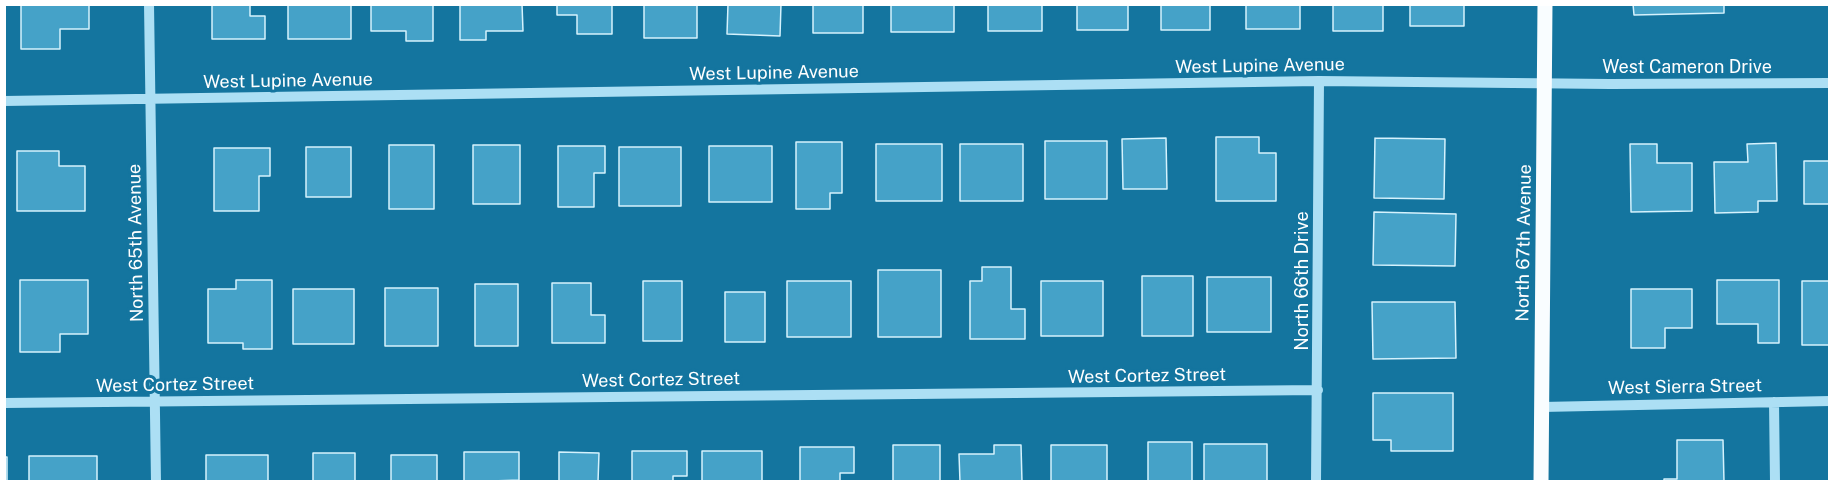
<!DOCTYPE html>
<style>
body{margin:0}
#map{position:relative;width:1834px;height:486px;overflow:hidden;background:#14759f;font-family:"Public Sans",sans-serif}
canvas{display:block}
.frame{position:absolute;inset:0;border:6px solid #fff;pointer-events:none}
</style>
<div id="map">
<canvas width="1834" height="486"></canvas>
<div class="frame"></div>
</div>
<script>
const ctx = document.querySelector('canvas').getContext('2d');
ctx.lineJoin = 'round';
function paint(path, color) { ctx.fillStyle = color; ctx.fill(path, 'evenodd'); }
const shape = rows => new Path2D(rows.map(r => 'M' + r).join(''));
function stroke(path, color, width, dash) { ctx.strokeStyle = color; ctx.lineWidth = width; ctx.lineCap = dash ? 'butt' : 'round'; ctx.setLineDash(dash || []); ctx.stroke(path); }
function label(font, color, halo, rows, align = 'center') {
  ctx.font = font + ' "Public Sans",sans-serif'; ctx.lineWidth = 6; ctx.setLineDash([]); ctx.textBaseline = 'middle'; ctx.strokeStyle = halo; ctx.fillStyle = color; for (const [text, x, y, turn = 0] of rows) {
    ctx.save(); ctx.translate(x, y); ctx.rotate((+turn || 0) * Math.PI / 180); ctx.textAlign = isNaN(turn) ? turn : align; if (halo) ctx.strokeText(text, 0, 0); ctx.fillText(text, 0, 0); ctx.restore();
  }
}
const building = shape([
 [21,4,89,4,89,29,60,29,60,49,21,49,21,4],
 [212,4,250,4,250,16,265,16,265,39,212,39,212,4],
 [288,4,351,4,351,39,288,39,288,4],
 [371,4,433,4,433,41,406,41,406,31,371,31,371,4],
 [460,4,522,4,523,31,486,31,486,40,460,40,460,4],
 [557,4,612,4,612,34,577,34,577,15,557,15,557,4],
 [644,4,697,4,697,38,644,38,644,4],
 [728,4,781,4,780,36,727,34,728,4],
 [813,4,863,4,863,33,813,33,813,4],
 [891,4,954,4,954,32,891,32,891,4],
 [988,4,1042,4,1042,31,988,31,988,4],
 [1077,4,1128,4,1128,30,1077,30,1077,4],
 [1161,4,1210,4,1210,30,1161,30,1161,4],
 [1246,4,1300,4,1300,29,1246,29,1246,4],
 [1333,4,1383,4,1383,31,1333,31,1333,4],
 [1410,4,1464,4,1464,26,1410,26,1410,4],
 [1633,4,1724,4,1724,13,1634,15,1633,4],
 [1216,137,1259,137,1259,153,1276,153,1276,201,1216,201,1216,137],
 [1166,138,1167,189,1123,189,1122,139,1166,138],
 [1375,138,1445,139,1444,199,1374,198,1375,138],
 [1045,141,1107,141,1107,199,1045,199,1045,141],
 [796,142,842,142,842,193,830,193,830,209,796,209,796,142],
 [1776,143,1777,201,1758,201,1758,212,1715,213,1714,162,1748,162,1747,144,1776,143],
 [876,144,942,144,942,201,876,201,876,144],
 [960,144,1023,144,1023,201,960,201,960,144],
 [1630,144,1657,144,1657,163,1692,163,1692,211,1631,212,1630,144],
 [389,145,434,145,434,209,389,209,389,145],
 [473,145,520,145,520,204,473,204,473,145],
 [558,146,605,146,605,173,594,173,594,207,558,207,558,146],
 [709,146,772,146,772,202,709,202,709,146],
 [306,147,351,147,351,197,306,197,306,147],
 [619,147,681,147,681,206,619,206,619,147],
 [214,148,270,148,270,176,259,176,259,211,214,211,214,148],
 [17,151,59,151,59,166,85,166,85,211,17,211,17,151],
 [1804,161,1830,161,1830,204,1804,204,1804,161],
 [1374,212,1456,214,1455,266,1373,265,1374,212],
 [982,267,1011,267,1011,309,1025,309,1025,339,970,339,970,281,982,281,982,267],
 [878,270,941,270,941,337,878,337,878,270],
 [1142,276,1193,276,1193,336,1142,336,1142,276],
 [1207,277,1271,277,1271,332,1207,332,1207,277],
 [20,280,88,280,88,334,60,334,60,352,20,352,20,280],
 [236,280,272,280,272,349,243,349,243,343,208,343,208,289,236,289,236,280],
 [1717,280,1779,280,1779,343,1758,343,1758,324,1717,324,1717,280],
 [643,281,682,281,682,341,643,341,643,281],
 [787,281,851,281,851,337,787,337,787,281],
 [1041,281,1103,281,1103,336,1041,336,1041,281],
 [1802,281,1830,281,1830,345,1802,345,1802,281],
 [552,283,591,283,591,315,605,315,605,343,552,343,552,283],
 [475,284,518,284,518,346,475,346,475,284],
 [385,288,438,288,438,346,385,346,385,288],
 [293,289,354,289,354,344,293,344,293,289],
 [1631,289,1692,289,1692,328,1665,328,1665,348,1631,348,1631,289],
 [725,292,765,292,765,342,725,342,725,292],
 [1372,302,1455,302,1456,358,1373,359,1372,302],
 [1373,393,1453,393,1453,451,1391,451,1391,440,1373,440,1373,393],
 [1677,440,1723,440,1724,482,1664,482,1664,479,1677,479,1677,440],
 [1148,442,1192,442,1192,482,1148,482,1148,442],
 [1204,444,1267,444,1267,482,1204,482,1204,444],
 [893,445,940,445,940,482,893,482,893,445],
 [994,445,1021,445,1022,482,960,482,959,454,994,454,994,445],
 [1051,445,1107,445,1107,482,1051,482,1051,445],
 [800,447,854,447,854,473,840,473,840,482,800,482,800,447],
 [632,451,687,451,687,476,673,476,673,482,632,482,632,451],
 [702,451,762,451,762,482,702,482,702,451],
 [464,452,519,452,519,480,464,482,464,452],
 [559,452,599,453,598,482,559,482,559,452],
 [313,453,355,453,355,482,313,482,313,453],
 [206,455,268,455,268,482,206,482,206,455],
 [391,455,437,455,437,482,391,482,391,455],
 [29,456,97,456,97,482,29,482,29,456],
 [4,457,7,457,7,482,4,482,4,457]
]);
paint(building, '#45a2c8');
stroke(building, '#d5f2fd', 1.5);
stroke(shape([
 [149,4,156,482],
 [4,101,1319,81,1610,84,1830,83],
 [1774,402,1775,482],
 [4,403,1318,390],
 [1542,407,1830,401],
 [1316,482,1319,81]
]), '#acdff4', 10);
stroke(shape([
 [1541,482,1545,4]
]), '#f9fdff', 15);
label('18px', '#fff', '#14759f', [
 ["West Lupine Avenue",1260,66,-1],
 ["West Cameron Drive",1687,67],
 ["West Lupine Avenue",774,73,-1],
 ["West Lupine Avenue",288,81,-1],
 ["North 65th Avenue",136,243,-91],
 ["North 67th Avenue",1524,243,-89],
 ["North 66th Drive",1302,281,-90],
 ["West Cortez Street",1147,376,-1],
 ["West Cortez Street",661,380,-1],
 ["West Cortez Street",175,385,-1],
 ["West Sierra Street",1685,387,-1]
]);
</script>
